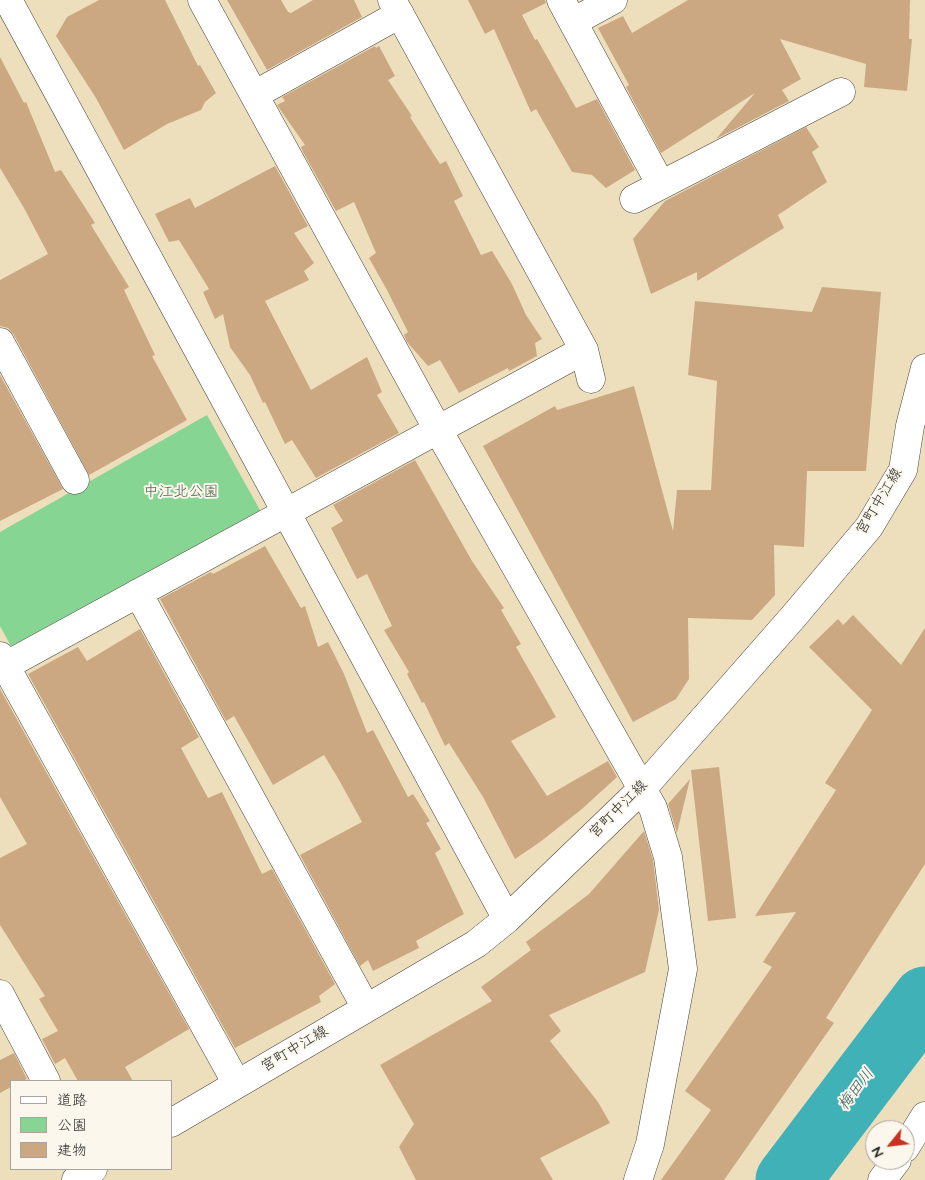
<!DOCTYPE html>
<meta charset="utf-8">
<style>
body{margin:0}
#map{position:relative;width:925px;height:1180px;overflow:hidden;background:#eddfbc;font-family:"Architects Daughter","Klee One",sans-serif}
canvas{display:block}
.legend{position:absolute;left:10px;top:1080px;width:162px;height:90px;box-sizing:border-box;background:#fbf7ec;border:1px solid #a8a59f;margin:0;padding:6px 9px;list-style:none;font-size:15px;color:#2b2b2b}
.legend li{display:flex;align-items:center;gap:10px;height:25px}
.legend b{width:25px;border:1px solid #a8a59f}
.north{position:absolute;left:865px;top:1120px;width:50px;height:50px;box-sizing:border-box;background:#fbf7ec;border:1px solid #a8a59f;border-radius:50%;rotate:241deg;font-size:14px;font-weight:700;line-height:20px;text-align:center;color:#2b2b2b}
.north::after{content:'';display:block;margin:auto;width:18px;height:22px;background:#c8321e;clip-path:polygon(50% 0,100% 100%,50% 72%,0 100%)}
</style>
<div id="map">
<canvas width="925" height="1180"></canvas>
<ul class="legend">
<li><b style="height:6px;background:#fff"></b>道路</li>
<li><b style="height:14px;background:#87d593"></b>公園</li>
<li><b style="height:14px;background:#cca882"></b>建物</li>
</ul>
<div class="north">N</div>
</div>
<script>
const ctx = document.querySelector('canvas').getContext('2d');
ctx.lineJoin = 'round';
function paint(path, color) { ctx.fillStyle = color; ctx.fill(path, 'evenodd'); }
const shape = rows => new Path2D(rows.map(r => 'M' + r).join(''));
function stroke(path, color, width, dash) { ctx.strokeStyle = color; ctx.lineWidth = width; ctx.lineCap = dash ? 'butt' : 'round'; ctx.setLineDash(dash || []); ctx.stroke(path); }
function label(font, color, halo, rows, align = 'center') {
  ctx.font = font + ' "Architects Daughter","Klee One",sans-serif'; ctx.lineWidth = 4; ctx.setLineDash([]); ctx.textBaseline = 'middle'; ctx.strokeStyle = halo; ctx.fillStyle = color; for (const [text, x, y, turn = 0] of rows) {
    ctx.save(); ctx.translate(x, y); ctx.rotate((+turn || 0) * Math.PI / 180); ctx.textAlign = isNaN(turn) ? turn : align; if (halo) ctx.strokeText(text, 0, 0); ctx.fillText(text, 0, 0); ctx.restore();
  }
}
paint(shape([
 [207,415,261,512,12,648,0,626,0,532]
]), '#87d593');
stroke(shape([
 [788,1180,925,999]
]), '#41b1b8', 65);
paint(shape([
 [99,0,165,0,198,66,200,65,216,93,205,102,201,110,167,124,124,150,96,98,56,36,67,17],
 [227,0,281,0,288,12,291,13,313,0,354,0,362,17,267,70],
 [468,0,545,0,546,3,522,15,535,40,537,39,576,108,597,99,635,170,606,188,592,175,572,172,536,109,531,112,494,29,485,34],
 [688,0,910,0,909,39,912,39,907,91,864,87,866,64,780,39,801,79,782,90,789,101,716,139,755,93,661,153,626,87,629,85,598,28,623,16,632,33],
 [375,46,376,48,379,46,395,76,388,80,412,116,410,117,440,164,446,161,463,196,454,201,481,255,492,251,512,284,526,315,542,339,535,343,537,356,509,371,508,368,459,393,440,360,428,366,407,342,404,335,408,332,387,290,369,258,376,253,354,202,336,211,303,152,301,147,305,145,277,105,285,101,282,97],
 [0,57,24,103,26,102,55,172,61,170,95,223,91,225,129,287,124,290,155,355,152,356,187,420,89,475,14,335,8,328,0,326,0,280,48,254,24,208,0,168],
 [806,127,819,147,812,152,827,182,778,215,784,228,697,281,697,272,651,294,633,239,665,201],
 [275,166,308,226,294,233,314,263,304,271,309,280,265,301,311,390,367,357,382,392,377,395,399,433,316,478,292,440,285,444,265,402,263,403,250,375,230,347,223,314,215,319,203,292,209,289,179,240,169,242,155,214,190,198,195,208],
 [822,287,881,292,866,471,807,471,804,547,774,545,775,595,752,620,688,618,689,679,676,699,633,722,483,446,555,406,557,410,634,386,673,531,677,490,711,490,717,381,688,375,695,301,812,312],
 [0,375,63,489,0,521],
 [415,460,472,561,504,608,501,610,521,644,516,647,556,717,511,741,547,796,608,761,617,777,582,809,540,842,515,859,483,797,449,743,445,746,424,702,422,703,407,674,409,672,384,630,392,626,367,574,357,579,331,528,343,521,333,505],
 [265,546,301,608,305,606,318,647,328,642,344,674,367,733,373,730,408,797,413,794,430,821,426,823,441,849,435,853,464,914,416,941,419,948,373,971,368,960,360,966,300,855,362,822,339,780,324,755,273,785,234,716,226,721,160,599,211,572,213,574],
 [853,615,901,665,925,628,925,864,826,1018,834,1023,724,1180,661,1180,711,1110,685,1091,772,967,763,962,796,912,755,916,836,790,825,783,872,710,809,647,838,619,843,625],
 [140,629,199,737,181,748,208,798,222,792,262,874,272,869,335,984,319,996,321,1002,235,1048,28,674,78,647,87,661],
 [0,689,189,1029,125,1067,133,1081,78,1081,65,1058,55,1064,42,1039,58,1031,39,999,45,996,0,925,0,858,27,844,0,797],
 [719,767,736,918,708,921,691,770],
 [690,779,677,833,668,804],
 [644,831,653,860,659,910,645,972,549,1015,561,1031,550,1041,598,1102,610,1123,540,1158,553,1180,416,1180,399,1147,414,1124,380,1065,492,1001,481,987,531,950,526,942,589,894],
 [14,1053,27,1079,22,1081,11,1081,11,1087,0,1093,0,1060]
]), '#cca882');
const minor = shape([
 [8,0,507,919],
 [202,0,438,430,653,808,668,857,683,969,650,1144,638,1180],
 [392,0,584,350,591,379],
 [561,0,661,185],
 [573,22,613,0],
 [254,95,400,14],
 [634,199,841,92],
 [0,342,75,480],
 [138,593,366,1008],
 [0,656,237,1084],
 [5,666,584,350],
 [0,994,46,1081],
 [171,1123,476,944,507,919,642,789,794,616,869,527,903,470,910,426,925,368],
 [905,1148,925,1116],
 [76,1180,93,1169],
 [882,1180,897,1160]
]);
stroke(minor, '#484641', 29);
stroke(minor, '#fff', 28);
label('15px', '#475e4a', '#fbf7ec', [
 ["中江北公園",181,493]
]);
label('15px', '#2b2b2b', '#fbf7ec', [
 ["宮町中江線",880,502,-59],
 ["宮町中江線",619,810,-45],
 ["宮町中江線",295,1050,-31]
]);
label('italic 16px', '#335a5c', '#fbf7ec', [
 ["梅田川",857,1090,-53]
]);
</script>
